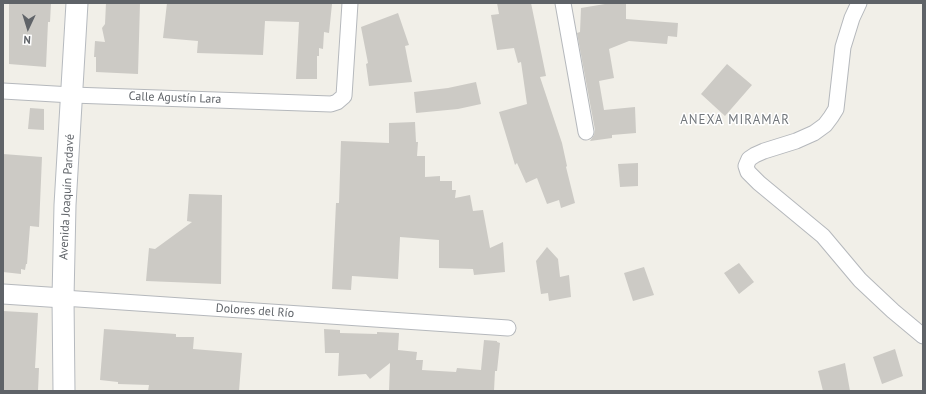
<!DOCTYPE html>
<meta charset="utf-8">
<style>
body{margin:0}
#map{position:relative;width:926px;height:394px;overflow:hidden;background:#f1efe8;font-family:"PT Sans",sans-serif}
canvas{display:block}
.frame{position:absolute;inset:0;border:4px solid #5f6368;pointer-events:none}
.north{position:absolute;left:8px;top:8px;width:40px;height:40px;-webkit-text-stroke:3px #fff;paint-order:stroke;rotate:184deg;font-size:11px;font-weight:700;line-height:16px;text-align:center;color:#5f6368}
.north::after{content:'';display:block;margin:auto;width:14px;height:18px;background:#5f6368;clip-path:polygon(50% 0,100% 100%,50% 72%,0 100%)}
</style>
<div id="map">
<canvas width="926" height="394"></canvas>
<div class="frame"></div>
<div class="north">N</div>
</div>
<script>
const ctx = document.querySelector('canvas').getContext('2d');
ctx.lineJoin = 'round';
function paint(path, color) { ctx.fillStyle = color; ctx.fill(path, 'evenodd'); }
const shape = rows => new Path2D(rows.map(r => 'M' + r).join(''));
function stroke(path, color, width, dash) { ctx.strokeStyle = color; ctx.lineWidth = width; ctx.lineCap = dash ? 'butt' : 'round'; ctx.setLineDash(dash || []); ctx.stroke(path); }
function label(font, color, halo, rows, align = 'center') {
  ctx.font = font + ' "PT Sans",sans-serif'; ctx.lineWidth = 3; ctx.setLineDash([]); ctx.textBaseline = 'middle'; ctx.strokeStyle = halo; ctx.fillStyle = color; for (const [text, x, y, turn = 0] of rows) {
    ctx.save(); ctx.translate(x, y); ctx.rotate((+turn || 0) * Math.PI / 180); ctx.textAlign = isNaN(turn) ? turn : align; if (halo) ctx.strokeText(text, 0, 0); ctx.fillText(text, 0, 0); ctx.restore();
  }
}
paint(shape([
 [9,3,51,3,50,22,48,22,46,67,9,64],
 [106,3,140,3,138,74,96,72,96,57,94,57,95,41,105,42,102,28,105,24],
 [167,3,317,3,332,4,329,33,324,32,323,49,319,48,319,56,317,56,317,79,296,79,299,22,265,21,263,55,197,53,198,41,163,38],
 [497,3,531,3,546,76,540,77,562,143,567,166,566,167,575,203,561,208,559,200,547,204,537,178,526,183,517,163,515,165,499,112,527,104,521,62,518,63,514,48,497,50,491,15,499,14],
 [611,3,626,3,626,19,678,23,677,37,668,36,667,44,629,41,609,49,614,78,599,81,604,110,635,107,636,133,612,135,612,138,590,141,594,135,595,130,577,33,580,32,581,8],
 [398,13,409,45,405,46,412,82,369,86,366,64,368,63,361,27],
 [727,64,752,85,725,116,701,94],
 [476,82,481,104,458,109,416,113,414,92,448,88],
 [30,108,44,109,44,130,28,129],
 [415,122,416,142,418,142,417,156,425,156,425,177,440,176,440,181,452,181,452,190,456,190,455,198,470,195,473,211,483,210,490,248,503,242,505,272,474,275,473,269,439,268,439,240,400,237,398,279,352,276,351,290,332,289,336,203,339,203,341,141,389,143,389,123],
 [3,154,42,157,39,227,30,226,27,264,26,264,25,270,21,269,21,274,3,272],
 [638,163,638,186,620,187,618,164],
 [189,194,222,195,221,284,146,281,149,248,155,249,192,222,187,221],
 [547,247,558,259,560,277,569,275,571,297,549,301,548,293,541,294,536,261],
 [739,263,754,282,739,294,724,273],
 [644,267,654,295,633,301,624,273],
 [3,311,38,313,35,368,39,368,38,391,3,391],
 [104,329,176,334,176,337,194,337,193,349,242,353,239,391,148,391,149,385,118,384,118,382,100,380],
 [324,329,340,330,340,333,377,334,377,332,399,333,398,350,417,352,416,360,423,360,422,370,456,372,457,368,481,370,484,340,497,341,497,342,500,343,497,371,495,371,494,391,389,391,390,363,370,379,366,374,338,376,339,353,325,353],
 [895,349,903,376,882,384,873,357],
 [845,363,850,391,823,391,818,371]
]), '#cccac5');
const minor = shape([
 [563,3,586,132],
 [859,3,852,18,843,47,836,109,831,117,825,125,814,133,796,141,764,151,755,155,749,159,746,166,748,172,759,183,823,236,860,280,893,311,923,336],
 [3,91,72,95,331,104,337,102,344,96,350,3],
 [63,298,508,328]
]);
const tertiary = shape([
 [3,294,63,298]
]);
const secondary = shape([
 [64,391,63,298,65,205,77,3]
]);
stroke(minor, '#b5b8bc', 17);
stroke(tertiary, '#b5b8bc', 21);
stroke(secondary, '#b6babf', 23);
stroke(minor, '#fff', 15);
stroke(tertiary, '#fff', 19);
stroke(secondary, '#fff', 21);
label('12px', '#5f6368', '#fff', [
 ["Calle Agustín Lara",175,98,2],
 ["Avenida Joaquín Pardavé",67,197,-87],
 ["Dolores del Río",255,311,4]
]);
ctx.letterSpacing = '1px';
label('13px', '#70757a', '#fff', [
 ["ANEXA MIRAMAR",735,120]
]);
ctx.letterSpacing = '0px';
</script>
